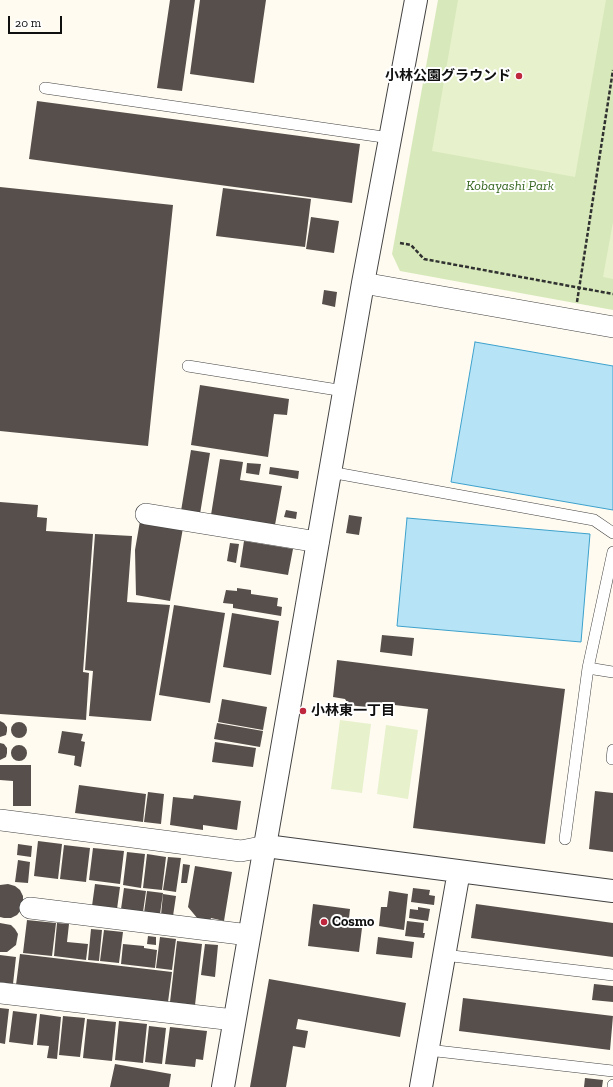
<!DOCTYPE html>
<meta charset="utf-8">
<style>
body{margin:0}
#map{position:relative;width:613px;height:1087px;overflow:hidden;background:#fffbf1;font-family:"Zilla Slab",serif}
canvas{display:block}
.scale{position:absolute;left:8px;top:16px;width:54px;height:18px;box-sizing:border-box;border:2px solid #0f0f0f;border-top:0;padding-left:5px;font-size:12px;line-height:14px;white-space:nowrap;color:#0f0f0f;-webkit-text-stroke:3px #fff;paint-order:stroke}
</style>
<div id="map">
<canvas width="613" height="1087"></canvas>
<div class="scale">20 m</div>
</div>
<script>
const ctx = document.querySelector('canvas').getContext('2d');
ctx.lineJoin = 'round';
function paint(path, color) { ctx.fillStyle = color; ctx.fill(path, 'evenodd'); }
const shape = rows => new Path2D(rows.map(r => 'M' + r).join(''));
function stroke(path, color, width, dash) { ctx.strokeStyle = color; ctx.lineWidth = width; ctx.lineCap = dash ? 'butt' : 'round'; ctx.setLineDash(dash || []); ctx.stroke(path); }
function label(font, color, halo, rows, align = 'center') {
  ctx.font = font + ' "Zilla Slab","Noto Sans JP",serif'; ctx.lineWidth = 4; ctx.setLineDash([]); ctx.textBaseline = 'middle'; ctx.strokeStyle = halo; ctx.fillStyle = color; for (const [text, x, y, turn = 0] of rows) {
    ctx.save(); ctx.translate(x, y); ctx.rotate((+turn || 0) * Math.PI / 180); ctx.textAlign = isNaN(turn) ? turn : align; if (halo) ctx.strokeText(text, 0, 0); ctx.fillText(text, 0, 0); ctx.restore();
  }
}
paint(shape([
 [438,0,613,0,613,310,400,271,392,254]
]), '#d7e9ba');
paint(shape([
 [458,0,606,0,575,177,432,151],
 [613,222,613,279,603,277],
 [340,720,371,724,362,793,331,789],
 [386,725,418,730,408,799,377,794]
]), '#e7f1cc');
const water = shape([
 [475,342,613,366,613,510,451,482,475,342],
 [407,518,590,534,581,642,397,626,407,518]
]);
paint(water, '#b6e4f6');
stroke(water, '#3da1cc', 1);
paint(shape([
 [170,0,195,0,182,91,157,88],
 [200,0,266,0,254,83,190,74],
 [37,101,360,144,352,203,29,159],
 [0,187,173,205,148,446,0,431],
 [223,188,311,199,305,247,216,236],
 [311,217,339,221,334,253,306,249],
 [324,290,337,292,335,307,322,304],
 [200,385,289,399,287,415,274,414,268,457,191,445],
 [191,450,210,453,200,514,181,511],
 [220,459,243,462,240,480,282,486,275,525,211,515],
 [247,463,261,464,259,475,246,473],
 [270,467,299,471,298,479,269,474],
 [0,502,38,505,37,517,47,518,46,531,93,534,83,672,89,673,86,720,0,714],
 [286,510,297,512,296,519,284,517],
 [349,515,362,517,359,535,346,533],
 [140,521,183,528,170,601,136,595,135,550],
 [95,534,132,536,127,602,170,605,151,721,89,716,93,671,85,670],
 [244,541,293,549,288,575,240,567],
 [230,543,239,544,236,563,227,561],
 [237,588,251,590,251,594,278,598,277,606,282,607,281,616,233,608,233,604,223,603,226,590,237,591],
 [174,605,225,613,210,703,159,695],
 [232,613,279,621,271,675,223,667],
 [382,635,414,638,412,656,380,652],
 [337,660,565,689,545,844,413,828,428,709,378,703,373,708,349,705,345,699,333,697],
 [222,699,267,707,263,730,218,722],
 [0,721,4,723,7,727,7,731,6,735,0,737],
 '11 730a8 8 0 1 1 16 0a8 8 0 1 1-16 0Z',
 [217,723,263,731,260,747,214,739],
 [62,731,83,734,81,741,85,742,81,767,74,765,75,756,58,753],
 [215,742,256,748,253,767,212,762],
 [0,743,4,744,7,748,7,753,6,757,0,760],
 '11 753a8 8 0 1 1 16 0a8 8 0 1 1-16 0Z',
 [0,765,31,765,31,806,13,806,13,781,0,780],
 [79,785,146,794,143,822,75,813],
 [595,791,613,793,613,852,589,849],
 [148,792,164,794,161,824,144,822],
 [194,795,241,801,237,830,203,825,203,830,170,825,173,797,193,799],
 [38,841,62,844,58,879,34,876],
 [18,844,32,846,31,857,17,855],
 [64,845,90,848,86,882,60,879],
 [93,848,124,851,120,884,89,880],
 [127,852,145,854,141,888,123,885],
 [147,854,166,857,162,890,143,888],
 [168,857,181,858,176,892,163,890],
 [18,860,30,862,28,883,15,882],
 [183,864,190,865,187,883,181,883],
 [195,866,232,872,224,921,211,918,210,921,198,919,188,907],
 [8,884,15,886,20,890,23,896,23,903,21,910,17,915,11,918,4,918,0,917,0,885],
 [95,884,120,887,117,909,92,906],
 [124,888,146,891,143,912,121,909],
 [413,888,430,890,429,895,435,896,434,905,411,902],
 [147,891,163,893,160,914,144,913],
 [389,891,408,894,404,930,379,926,381,907,387,907],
 [163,894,176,896,173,916,161,915],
 [313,904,350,909,348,927,362,928,359,952,308,946],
 [476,904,613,923,613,957,471,938],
 [418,907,430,909,428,921,409,918,410,909,418,910],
 [27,920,56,923,52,956,23,953],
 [407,921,424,923,423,933,425,933,424,938,405,936],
 [0,923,11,925,15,929,18,934,16,945,7,952,0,952],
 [57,923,69,924,67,942,88,944,86,960,54,956],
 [91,929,102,930,99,961,88,960],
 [104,930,123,932,119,963,100,961],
 [148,936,156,937,156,945,147,944],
 [160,937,176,939,172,970,156,968],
 [378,937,414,942,412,958,376,954],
 [177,941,202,944,195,1005,170,1002],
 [123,944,144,946,144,948,157,950,155,968,121,964],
 [205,944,218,945,215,977,201,975],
 [20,954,172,972,168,1002,16,985],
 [0,955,16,957,13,984,0,982],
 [269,979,406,1003,400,1037,298,1019,296,1029,308,1031,305,1048,293,1046,286,1087,250,1087],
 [594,984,613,986,613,1002,592,1000],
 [463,998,613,1016,610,1050,459,1031],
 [0,1008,9,1009,5,1044,0,1043],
 [13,1011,37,1014,33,1045,9,1042],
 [40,1014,61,1017,57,1059,47,1058,49,1046,37,1045],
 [63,1016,85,1018,80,1057,59,1055],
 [87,1019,116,1022,112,1061,83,1058],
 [119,1021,147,1024,143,1063,115,1060],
 [149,1026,166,1028,162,1064,145,1062],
 [170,1027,207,1031,203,1060,196,1059,195,1067,165,1064],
 [115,1064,171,1074,169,1087,110,1087],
 [585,1078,603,1080,602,1087,584,1087]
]), '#574f4b');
const service = shape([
 [45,88,390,138],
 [188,366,344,391],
 [330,472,594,520,613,533],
 [588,668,613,672],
 [613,750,612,759,613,759],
 [565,839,588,668,613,552],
 [444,955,613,975],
 [428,1050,613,1071],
 [613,1087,613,1085]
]);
const minor = shape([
 [363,283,613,327],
 [146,514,318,542],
 [0,820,241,851,266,846],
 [30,908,249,935],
 [0,993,234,1020]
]);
const tertiary = shape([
 [266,846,613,891],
 [223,1087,363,283,416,0],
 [421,1087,459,871]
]);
stroke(service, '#424242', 12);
stroke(minor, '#424242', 22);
stroke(tertiary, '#424242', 24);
stroke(shape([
 [400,243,411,245,424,259,613,294],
 [577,302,613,70]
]), '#313131', 2.5, [4, 2]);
stroke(service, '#fff', 11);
stroke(minor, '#fff', 21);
stroke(tertiary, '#fff', 22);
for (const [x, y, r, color] of [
 [519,76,4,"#be273d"],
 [303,711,4,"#be273d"],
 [324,922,4,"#be273d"]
]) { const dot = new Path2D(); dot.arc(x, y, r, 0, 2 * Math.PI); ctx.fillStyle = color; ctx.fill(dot); stroke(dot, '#fff', 1.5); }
label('bold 14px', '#0f0f0f', '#fff', [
 ["小林公園グラウンド",511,76,"right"],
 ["小林東一丁目",311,711],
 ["Cosmo",332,922]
], 'left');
label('italic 14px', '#35661f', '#fff', [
 ["Kobayashi Park",510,186]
]);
</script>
